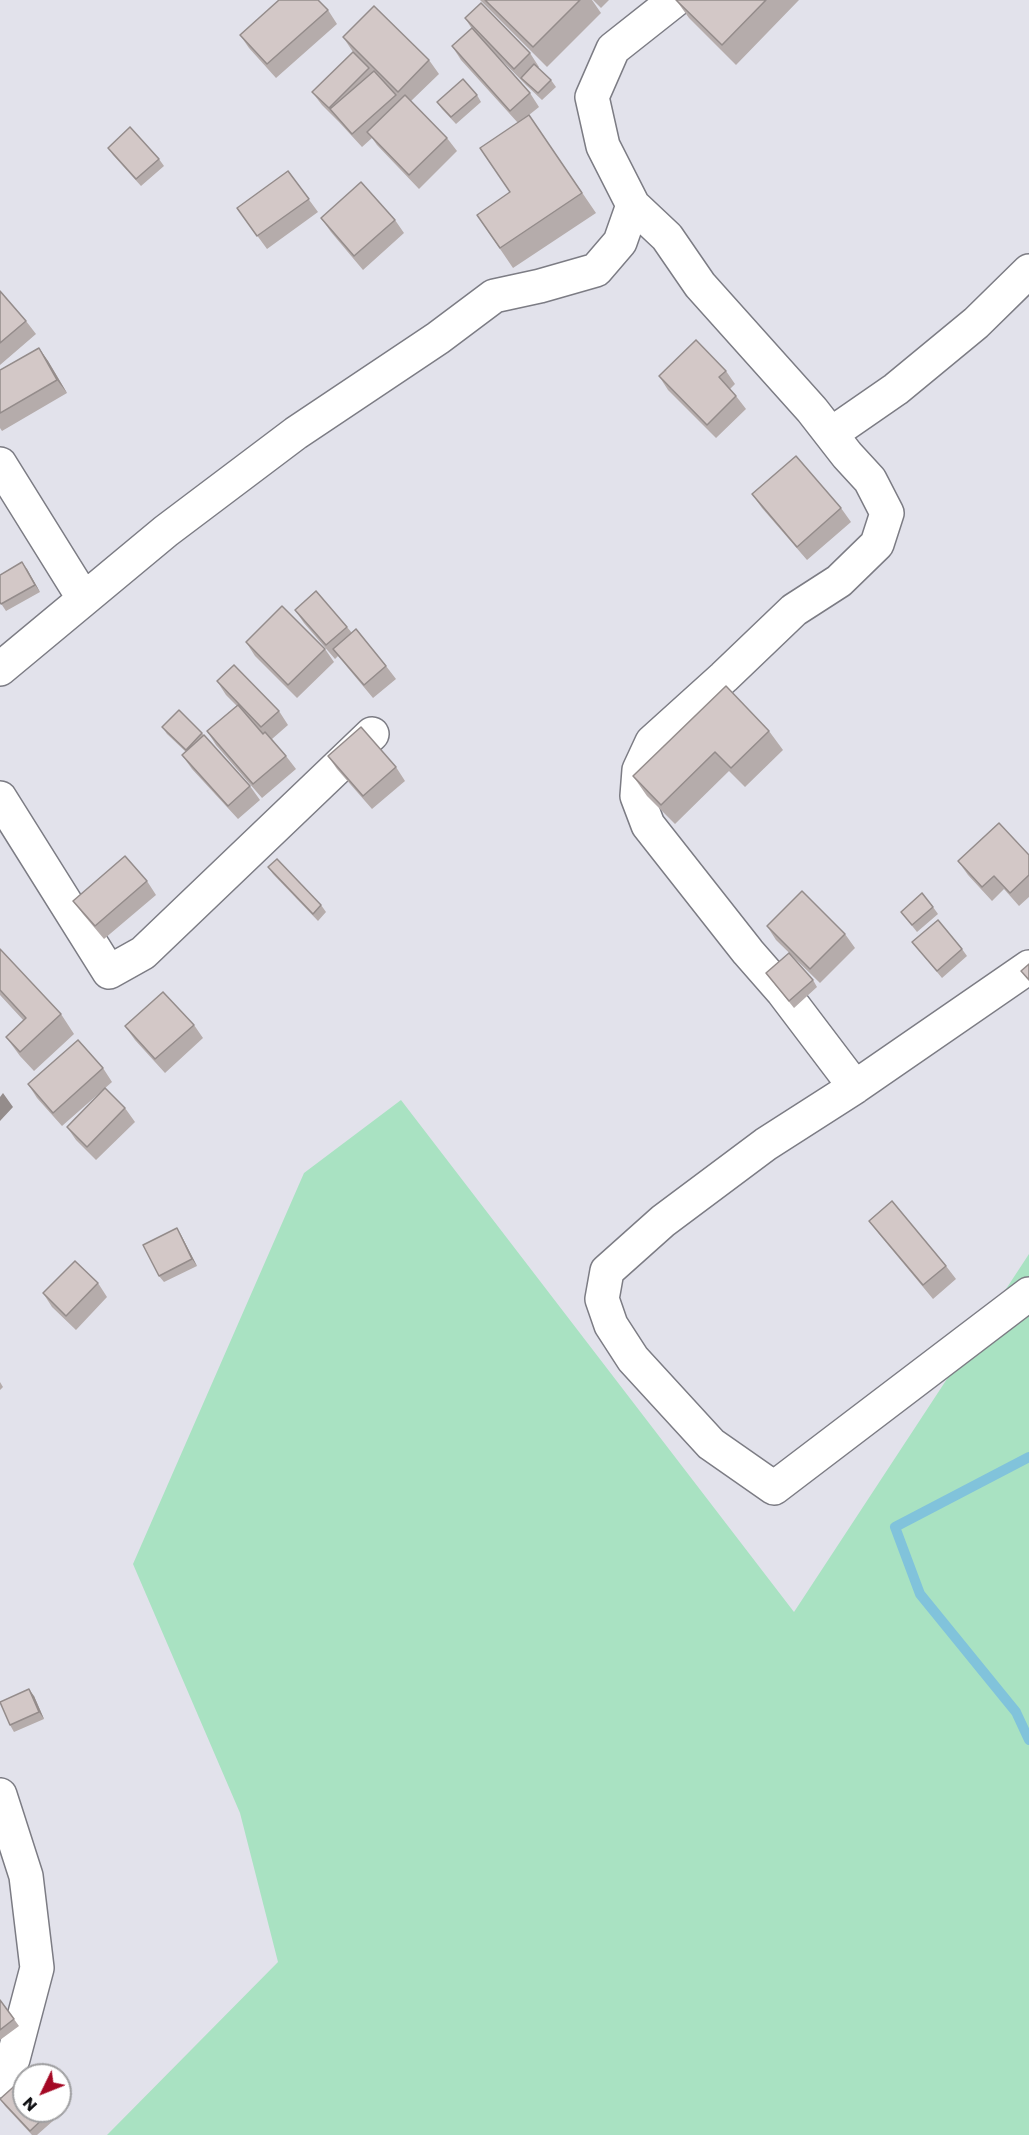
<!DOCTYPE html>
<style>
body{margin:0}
#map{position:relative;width:1029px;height:2135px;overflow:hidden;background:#e2e2eb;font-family:Poppins,sans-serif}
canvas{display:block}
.north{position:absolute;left:12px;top:2063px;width:60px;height:60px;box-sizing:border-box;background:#fff;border:2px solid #9f9fa1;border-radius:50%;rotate:227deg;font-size:16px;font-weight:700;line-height:24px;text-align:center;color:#101013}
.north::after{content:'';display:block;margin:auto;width:21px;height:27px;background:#a40824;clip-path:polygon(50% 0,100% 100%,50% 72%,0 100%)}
</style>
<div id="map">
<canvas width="1029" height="2135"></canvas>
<div class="north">N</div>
</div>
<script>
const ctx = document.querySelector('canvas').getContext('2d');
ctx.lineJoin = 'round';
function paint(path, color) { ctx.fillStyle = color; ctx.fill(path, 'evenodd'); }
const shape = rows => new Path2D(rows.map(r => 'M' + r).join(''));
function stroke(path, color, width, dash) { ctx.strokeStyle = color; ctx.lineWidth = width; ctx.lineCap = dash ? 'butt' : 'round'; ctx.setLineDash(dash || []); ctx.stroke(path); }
paint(shape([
 [401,1100,794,1612,1029,1254,1029,2135,107,2135,278,1962,240,1813,133,1564,304,1173]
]), '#a9e2c2');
stroke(shape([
 [1029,1457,895,1527,920,1594,1016,1712,1029,1740]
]), '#81c3db', 10);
const street = shape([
 [633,205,667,237,700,285,812,410,847,455,870,480,887,513,877,544,839,581,794,610,724,677,652,742,639,770,637,796,648,825,748,952,783,992,855,1087,766,1144,663,1221,607,1271,602,1299,611,1325,633,1359,711,1444,774,1488,1029,1294],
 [831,434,896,389,976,323,1029,271],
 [0,464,84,599],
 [0,669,166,531,296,433,438,338,494,296,540,286,596,270,620,242,633,205,603,146,592,97,613,49,675,0],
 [0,798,109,972,143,953,372,734],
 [855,1087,1029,967],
 [0,1795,26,1876,37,1968,13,2059,0,2081]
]);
stroke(street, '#7c7c84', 36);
stroke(street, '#fff', 33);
paint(shape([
 [480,0,592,0,601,13,547,67],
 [593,0,609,0,601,8],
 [676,0,799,0,736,65,689,18],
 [328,10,337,24,276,78,249,48,240,35],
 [465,18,530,53,539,67,538,68,551,80,556,87,542,100,526,85,481,39,530,93,539,107,529,115,596,213,513,268,477,215,510,192,518,123,461,60,452,46,472,29],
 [343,37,429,60,439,74,411,101,447,138,457,151,419,189,377,145,372,138,362,147,339,122,322,105,312,92,353,52],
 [477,95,481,102,456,124,442,109,437,102],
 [108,148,159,159,164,166,141,186,113,155],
 [288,171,318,212,267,249,237,208],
 [321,218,395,220,404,233,363,270,331,232],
 [0,291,26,321,36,334,0,365],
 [39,348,48,361,67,393,2,431,0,428,0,370],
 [726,371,735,384,730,389,736,396,746,409,716,438,668,390,659,376],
 [752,494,841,508,851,522,807,560,762,508],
 [27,569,40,592,6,611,0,602],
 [295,610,347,627,352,633,386,666,396,679,373,698,338,656,335,659,304,623],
 [246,642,325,649,334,662,297,698,255,656],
 [217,681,279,711,288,725,272,739,286,756,296,769,262,798,216,745,207,731,237,706,226,695],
 [162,727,202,733,250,786,260,800,238,819,192,769,182,755,186,752,167,734],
 [769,731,783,750,745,787,729,771,675,824,647,796,633,776],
 [328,756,396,767,405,781,372,809,337,769],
 [1029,855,1029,897,1019,906,1004,889,992,901,968,875,958,861],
 [268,867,321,905,326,912,318,921,273,874],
 [147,881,156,895,104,939,83,914,73,901],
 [933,907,938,914,917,932,901,912],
 [767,926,845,934,855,948,820,983,776,940],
 [912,942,962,949,967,956,942,978],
 [0,949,61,1014,74,1034,34,1071,20,1056,6,1037,24,1021,0,995],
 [766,973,813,980,817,987,794,1008],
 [194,1025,203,1038,165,1073,135,1040,125,1026],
 [103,1068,112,1082,62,1126,37,1098,28,1084],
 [125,1108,135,1122,96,1160,76,1140,67,1127],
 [869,1221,946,1266,956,1279,933,1299,879,1234],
 [177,1228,181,1235,197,1266,164,1282,159,1276],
 [98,1283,107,1297,76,1330,52,1307,43,1293],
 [0,1382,3,1387,0,1390],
 [34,1696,44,1719,14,1732,10,1725],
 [0,2000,19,2026,0,2040],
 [0,2099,47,2111,54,2120,37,2135,32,2135,5,2106]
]), '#b5acab');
paint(shape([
 [39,348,48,361,67,393,57,380],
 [22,562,27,569,40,592,35,585],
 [3,1093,13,1107,0,1121,0,1097],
 [177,1228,181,1235,197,1266,192,1259],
 [29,1689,34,1696,44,1719,39,1712]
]), '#948c8b');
const building = shape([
 [279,0,318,0,328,10,267,64,240,35,279,0],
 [485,0,580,0,533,47,485,0],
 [676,0,766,0,722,45,676,0],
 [481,3,530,53,514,69,465,18,481,3],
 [374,6,429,60,398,92,343,37,374,6],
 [472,28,530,93,510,111,452,46,472,28],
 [353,52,369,68,329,108,312,92,353,52],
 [534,64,551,80,538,93,521,78,534,64],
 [374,71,396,95,352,134,330,109,374,71],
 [463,79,477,95,451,117,437,102,463,79],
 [405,95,447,138,409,175,367,132,405,95],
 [529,115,582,193,500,248,477,215,510,192,480,148,529,115],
 [130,127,159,159,136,179,108,148,130,127],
 [288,171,309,199,257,236,237,208,288,171],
 [361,182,395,220,354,256,321,218,361,182],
 [0,291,26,321,0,343,0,291],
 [696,340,726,371,719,377,736,396,707,425,659,376,696,340],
 [39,348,57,380,0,413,0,370,39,348],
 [796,456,841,508,797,547,752,494,796,456],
 [22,562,35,585,1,604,0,602,0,575,22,562],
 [316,591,347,627,326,645,295,610,316,591],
 [282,606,325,649,288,685,246,642,282,606],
 [356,629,386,666,364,685,333,649,356,629],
 [234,665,279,711,261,727,217,681,234,665],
 [726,686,769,731,731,768,715,752,661,805,633,776,726,686],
 [238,705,263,734,265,732,286,756,253,784,207,731,238,705],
 [179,710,202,733,186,750,162,727,179,710],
 [361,727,396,767,363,796,328,756,361,727],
 [204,735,250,786,228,806,182,755,204,735],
 [999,823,1029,855,1029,875,1010,893,994,876,982,887,958,861,999,823],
 [125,856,147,881,95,926,73,901,125,856],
 [277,859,321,905,313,914,268,867,277,859],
 [802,891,845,934,810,969,767,926,802,891],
 [922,893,933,907,912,925,901,912,922,893],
 [938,920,962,949,937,971,912,942,938,920],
 [0,949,61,1014,20,1052,6,1037,26,1018,0,990,0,949],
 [789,953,813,980,789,1001,766,973,789,953],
 [1029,964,1029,980,1021,971,1029,964],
 [163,992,194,1025,155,1059,125,1026,163,992],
 [78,1040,103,1068,53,1113,28,1084,78,1040],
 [105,1088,125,1108,87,1147,67,1127,105,1088],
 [892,1201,946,1266,923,1285,869,1221,892,1201],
 [177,1228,192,1259,159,1276,143,1245,177,1228],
 [75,1261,98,1283,66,1316,43,1293,75,1261],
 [29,1689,39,1712,10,1725,0,1702,29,1689],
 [0,2000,14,2019,0,2030,0,2000],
 [20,2081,24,2085,24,2111,47,2111,49,2113,30,2131,0,2099,20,2081]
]);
paint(building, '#d3c8c7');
stroke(building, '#948c8b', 1.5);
</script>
